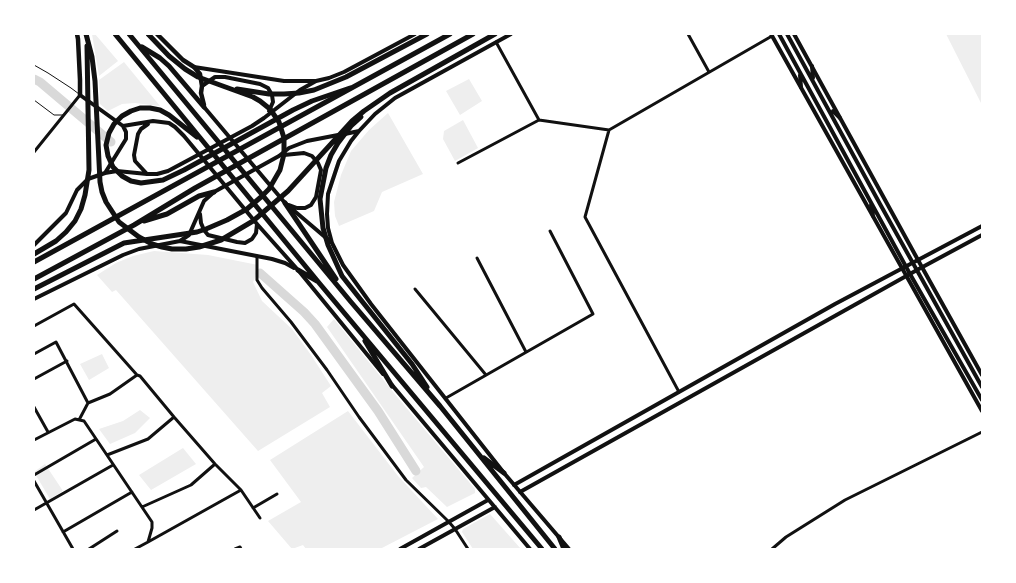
<!DOCTYPE html>
<style>
body{margin:0}
#map{position:relative;width:1016px;height:583px;overflow:hidden;background:#fff;font-family:"PT Sans",sans-serif}
canvas{display:block}
.frame{position:absolute;inset:0;border:35px solid #fff;pointer-events:none}
</style>
<div id="map">
<canvas width="1016" height="583"></canvas>
<div class="frame"></div>
</div>
<script>
const ctx = document.querySelector('canvas').getContext('2d');
ctx.lineJoin = 'round';
function paint(path, color) { ctx.fillStyle = color; ctx.fill(path, 'evenodd'); }
const shape = rows => new Path2D(rows.map(r => 'M' + r).join(''));
function stroke(path, color, width, dash) { ctx.strokeStyle = color; ctx.lineWidth = width; ctx.lineCap = dash ? 'butt' : 'round'; ctx.setLineDash(dash || []); ctx.stroke(path); }
paint(shape([
 [92,34,95,34,118,61,99,76],
 [946,34,982,34,982,105],
 [124,62,160,106,135,103,122,104,108,111,100,104,99,80],
 [469,79,482,101,460,115,446,91],
 [388,113,423,174,382,192,374,211,339,226,335,216,334,202,341,175,351,151,369,130],
 [463,120,478,148,455,161,443,139,444,131],
 [154,251,208,255,258,265,257,274,253,282,262,301,292,329,311,355,331,386,322,393,330,407,258,451,116,290,112,292,97,275,116,263,133,256],
 [334,319,398,398,475,489,475,493,447,507,426,487,421,488,412,478,424,467,327,327],
 [102,354,109,368,89,380,80,364],
 [140,410,150,418,135,433,110,444,99,429,123,421],
 [348,411,398,476,438,519,380,549,306,549,303,545,292,549,268,521,301,502,270,460],
 [183,448,196,464,151,490,139,475],
 [45,464,63,491,50,499,34,472],
 [490,514,521,549,473,549,462,532,463,529]
]), '#eee');
stroke(shape([
 [34,79,40,82,111,142],
 [260,273,304,312,315,324,378,411,416,471]
]), '#d9d9d9', 9);
stroke(shape([
 [34,65,48,73,71,88,79,94],
 [34,100,54,115,63,115]
]), '#111', 1);
stroke(shape([
 [688,34,709,72],
 [496,42,539,120],
 [539,120,609,130],
 [609,130,585,217,679,392],
 [609,130,772,36],
 [34,152,80,95],
 [458,163,539,120],
 [257,256,257,280,262,288,291,322,327,370,359,417,406,480,449,522,455,529,468,549],
 [477,258,526,352],
 [415,289,486,375],
 [34,326,74,304,137,375,140,376,174,417,215,464,241,490,148,542],
 [34,354,56,342,88,403,110,394,137,375],
 [34,379,67,361],
 [446,398,593,314,550,231],
 [34,407,48,432],
 [79,420,88,403],
 [34,440,75,419,84,421,152,522,152,528,148,542,135,549],
 [107,455,148,439,174,417],
 [34,475,96,439],
 [34,481,73,549],
 [241,490,260,518],
 [142,507,191,485,215,464],
 [253,508,277,494],
 [34,510,113,465],
 [63,532,132,492],
 [89,549,117,531],
 [235,549,240,547,241,549],
 [772,549,786,537,845,500,982,432]
]), '#111', 3);
stroke(shape([
 [771,34,982,411],
 [794,34,918,260,982,375],
 [194,67,284,81,316,81,329,78,344,72,415,34],
 [202,86,215,77,225,77,260,84,268,88,272,95,273,102,269,111],
 [80,95,123,126,153,121,169,123,175,127,184,136,257,224,298,270,383,374],
 [204,107,285,203,332,243,343,265,371,304,504,473,569,549],
 [345,134,359,131,375,114,395,98,511,34],
 [284,155,304,153,312,156,318,163,321,170,316,197,311,205,305,208,297,208,289,205],
 [105,173,126,139,126,132,123,126],
 [147,174,135,161,134,155,138,134,141,129,148,124],
 [200,214,201,223,204,230,208,235,237,242,245,243,252,239,256,233,257,224],
 [180,241,272,259,285,263,294,268],
 [332,243,328,228,327,214,328,194,339,161,351,141,359,131],
 [34,245,66,213,77,190,88,179,105,173,117,171,147,174,157,174,168,171,252,126,264,118,300,90,316,81],
 [34,299,123,255,139,249,180,241,189,235,204,201,214,192,279,156,289,148,307,141,338,135],
 [392,385,530,549],
 [400,549,488,500],
 [419,549,495,507]
]), '#111', 4);
stroke(shape([
 [779,34,910,274,982,400],
 [787,34,880,204,982,387],
 [812,66,813,78],
 [800,75,801,87],
 [833,111,840,118],
 [871,205,873,216],
 [514,485,835,304,982,226],
 [520,492,917,270,982,235]
]), '#111', 4);
stroke(shape([
 [77,34,78,39,80,80,80,95],
 [157,34,183,60,194,67,200,74,202,86,201,93,204,105]
]), '#111', 4.5);
stroke(shape([
 [144,221,167,214,199,196,214,192],
 [34,262,450,34],
 [34,279,134,225,195,188,473,34]
]), '#111', 5);
stroke(shape([
 [86,34,92,57,95,81,100,182,102,192,106,202,119,222,139,237,152,244,162,247,172,249,186,249,199,247,221,240,253,221,288,191,352,121,364,111,390,93,495,34],
 [115,34,320,284,542,549],
 [129,34,351,302,440,406,555,549],
 [142,47,160,58,169,66,204,107],
 [237,89,269,94,284,94,299,93,314,90,346,77,427,34],
 [361,117,351,126,338,143,331,155,326,168,320,199,323,228,328,245,342,276,361,300,412,364,427,387],
 [197,137,169,115,160,110,150,108,140,108,131,111,122,116,114,124,109,133,106,145,108,156,113,167,122,176,131,181,141,183,163,180,184,170,293,110,312,101,350,88],
 [285,203,336,279],
 [34,254,56,241,66,232,75,221,81,209,85,195,89,170,87,46],
 [298,270,317,281],
 [34,289,124,243,197,232,206,229,227,220,247,209,261,197,269,189,280,170,284,154,284,138,279,122,270,109,260,101,253,97,198,77,185,69,169,56,148,34],
 [365,341,392,386],
 [484,458,504,473],
 [559,537,564,549]
]), '#111', 5);
</script>
